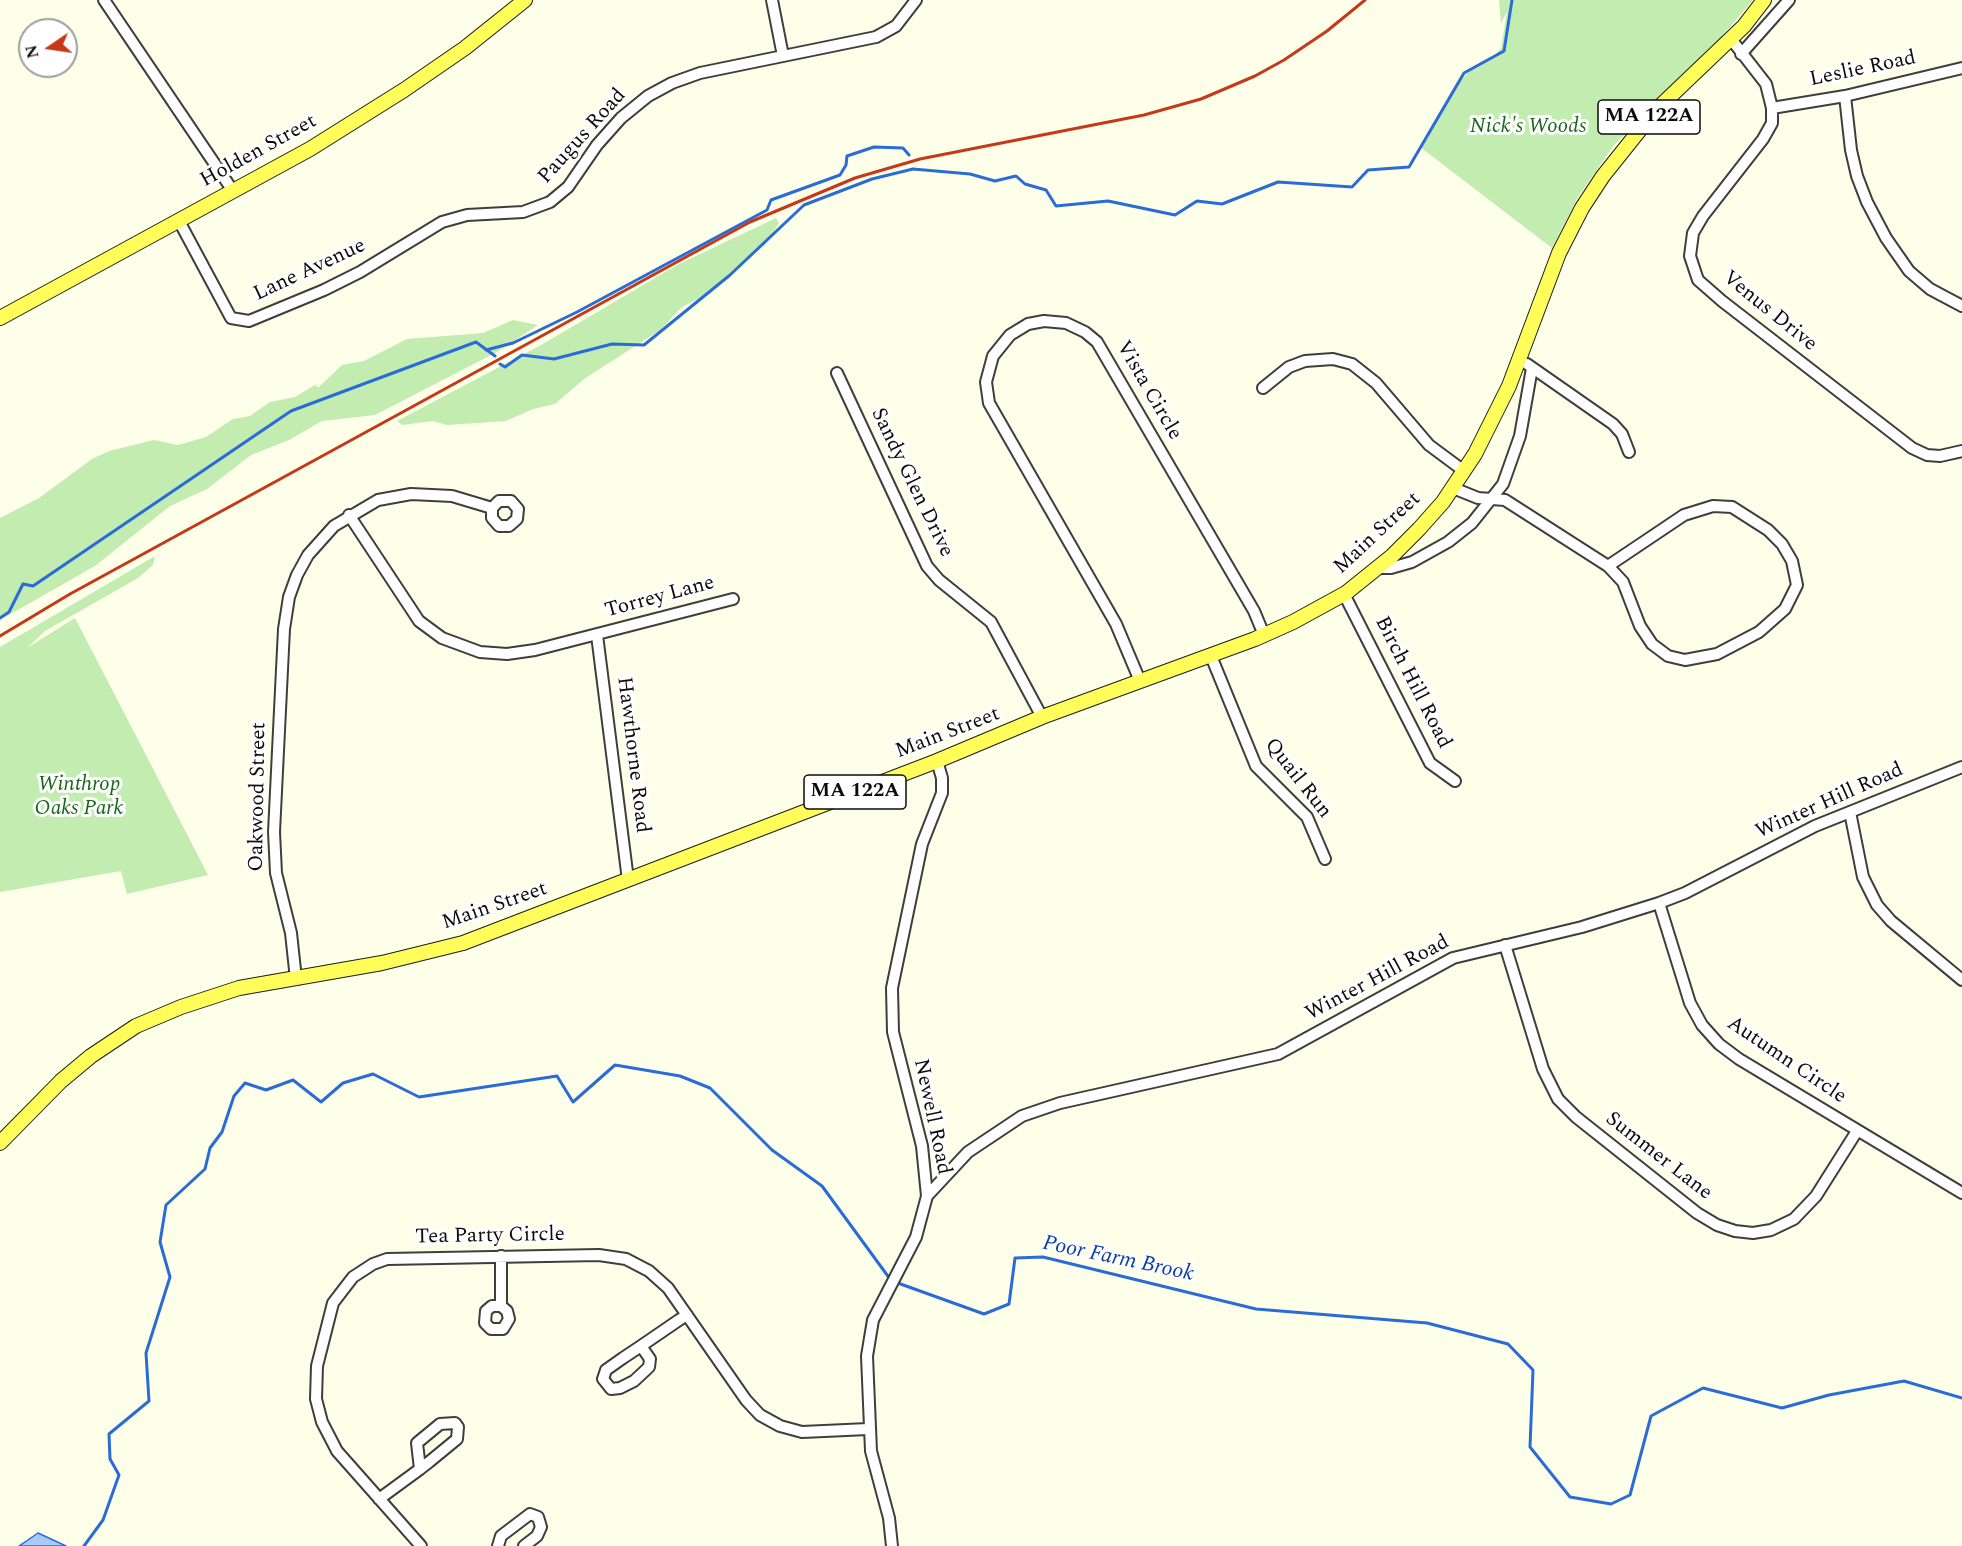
<!DOCTYPE html>
<style>
body{margin:0}
#map{position:relative;width:1962px;height:1546px;overflow:hidden;background:#feffe9;font-family:Spectral,serif}
canvas{display:block}
.north{position:absolute;left:18px;top:18px;width:60px;height:60px;box-sizing:border-box;background:#fff;border:2px solid #9d9d9d;border-radius:50%;rotate:257deg;font-size:16px;font-weight:700;line-height:24px;text-align:center;color:#0b0b0b}
.north::after{content:'';display:block;margin:auto;width:21px;height:27px;background:#c53819;clip-path:polygon(50% 0,100% 100%,50% 72%,0 100%)}
</style>
<div id="map">
<canvas width="1962" height="1546"></canvas>
<div class="north">N</div>
</div>
<script>
const ctx = document.querySelector('canvas').getContext('2d');
ctx.lineJoin = 'round';
function paint(path, color) { ctx.fillStyle = color; ctx.fill(path, 'evenodd'); }
const shape = rows => new Path2D(rows.map(r => 'M' + r).join(''));
function stroke(path, color, width, dash) { ctx.strokeStyle = color; ctx.lineWidth = width; ctx.lineCap = dash ? 'butt' : 'round'; ctx.setLineDash(dash || []); ctx.stroke(path); }
function label(font, color, halo, rows, align = 'center') {
  ctx.font = font + ' Spectral,serif'; ctx.lineWidth = 6; ctx.setLineDash([]); ctx.textBaseline = 'middle'; ctx.strokeStyle = halo; ctx.fillStyle = color; for (const [text, x, y, turn = 0] of rows) {
    ctx.save(); ctx.translate(x, y); ctx.rotate((+turn || 0) * Math.PI / 180); ctx.textAlign = isNaN(turn) ? turn : align; if (halo) ctx.strokeText(text, 0, 0); ctx.fillText(text, 0, 0); ctx.restore();
  }
}
paint(shape([
 [1499,0,1753,0,1712,48,1614,145,1578,197,1552,248,1420,147,1458,83,1476,65,1495,55,1501,48,1507,12,1501,23],
 [776,218,779,223,765,245,698,299,682,307,660,330,584,379,555,404,533,409,506,421,447,425,433,421,402,425,397,421,541,345,679,264],
 [513,320,538,325,497,352,375,415,322,421,289,440,251,455,207,489,170,506,95,566,0,620,0,518,39,498,92,459,109,451,154,440,178,445,206,437,233,419,250,416,270,402,295,397,320,382,315,386,319,387,342,365,364,361,407,339,483,333],
 [155,556,153,565,138,578,45,631,27,648,75,618,208,875,127,894,121,871,0,892,0,647]
]), '#c2ecb0');
const water = shape([
 [38,1533,66,1546,19,1546,38,1533]
]);
paint(water, '#a9cafb');
stroke(water, '#2b6bd8', 1.5);
stroke(shape([
 [486,350,513,343,577,312,767,210,771,200,840,175,846,165,847,156,874,147,903,148,909,155],
 [500,364,505,367,522,355,554,359,612,344,644,345,730,275,804,205,872,179,913,169,970,174,995,181,1016,176,1025,184,1046,190,1056,206,1108,201,1175,215,1197,201,1222,204,1278,182,1352,187,1368,170,1409,167,1464,73,1504,51,1512,0],
 [0,618,9,612,23,584,33,586,291,411,476,342,495,356],
 [895,1282,984,1314,1009,1304,1015,1258,1043,1257,1256,1309,1427,1323,1508,1344,1533,1370,1530,1447,1570,1497,1611,1504,1630,1495,1651,1416,1703,1388,1782,1408,1829,1395,1904,1381,1962,1398],
 [84,1546,103,1520,119,1475,110,1459,109,1434,149,1401,146,1353,170,1277,160,1242,166,1205,205,1169,210,1148,222,1132,234,1096,245,1083,266,1090,293,1080,321,1102,343,1083,373,1074,419,1097,557,1076,573,1102,615,1065,680,1076,710,1088,772,1150,822,1186,890,1279]
]), '#2b6bd8', 3);
const minor = shape([
 [104,0,233,191],
 [772,0,783,56],
 [1731,39,1766,84,1772,108,1772,123,1763,139,1703,216,1693,233,1690,256,1698,280,1722,301,1912,448,1927,455,1940,456,1962,451],
 [1741,54,1789,0],
 [1845,96,1851,150,1857,176,1867,202,1886,238,1909,271,1930,289,1962,306],
 [1772,108,1845,96,1962,68],
 [179,221,231,318,249,321,324,290,360,272,442,222,467,215,523,212,550,202,568,187,597,145,621,118,648,96,672,83,700,73,876,37,896,26,916,0],
 [1527,364,1613,424,1622,434,1629,452],
 [837,373,927,566,939,580,991,622,1042,717],
 [1263,388,1289,367,1305,361,1333,359,1352,364,1376,383,1429,445,1464,471],
 [1453,488,1478,498,1505,500,1608,566,1684,515,1713,506,1732,507,1768,530,1782,544,1792,561,1797,585,1785,609,1759,632,1717,654,1685,660,1668,656,1652,644,1640,626,1623,582,1608,566],
 [349,515,419,621,442,638,480,652,507,654,535,650,733,599],
 [1378,568,1391,568,1412,562,1448,542,1472,523,1503,484,1520,436,1532,368],
 [1344,594,1430,763,1455,781],
 [597,635,628,880],
 [1211,656,1256,766,1307,817,1325,859],
 [1140,681,1116,624,989,403,986,382,993,356,1010,335,1028,324,1044,321,1066,323,1085,332,1097,342,1254,611,1264,635],
 [1850,812,1863,877,1877,905,1891,921,1962,980],
 [1659,903,1690,1003,1702,1025,1719,1044,1739,1059,1962,1193],
 [1505,945,1543,1069,1558,1099,1576,1117,1697,1213,1717,1225,1735,1231,1753,1233,1771,1230,1794,1219,1816,1196,1857,1131],
 [296,979,291,933,276,873,274,832,284,629,289,597,297,575,308,555,334,526,378,500,411,494,452,496,492,508,492,518,499,526,509,526,517,519,518,509,511,501,499,501,492,508],
 [927,1196,968,1152,1022,1116,1060,1103,1278,1054,1453,958,1582,927,1659,903,1685,893,1815,826,1962,767],
 [501,1256,501,1306,507,1311,509,1319,503,1329,491,1329,485,1323,486,1311,492,1306,501,1306],
 [641,1346,650,1359,649,1367,634,1381,620,1388,611,1389,603,1379,606,1370,623,1358,641,1346,679,1320,687,1315],
 [379,1499,420,1469,429,1462,457,1439,458,1427,455,1423,440,1424,417,1443,420,1469],
 [421,1546,337,1451,322,1422,316,1399,317,1366,333,1303,353,1277,373,1264,387,1259,599,1255,626,1259,649,1271,668,1288,746,1400,760,1415,780,1426,802,1432,868,1429],
 [498,1546,501,1536,530,1514,538,1517,541,1527,537,1536,524,1546],
 [892,1546,889,1518,871,1451,867,1356,873,1320,916,1237,927,1196,922,1146,893,1032,892,988,922,844,942,793,942,778,937,761]
]);
const major = shape([
 [0,318,310,149,404,90,465,48,525,0],
 [0,1143,61,1081,91,1056,136,1026,181,1007,239,988,382,963,463,943,937,761,1042,717,1255,639,1293,622,1346,593,1392,556,1419,529,1443,502,1475,454,1509,386,1559,253,1582,208,1603,176,1655,111,1744,26,1764,0]
]);
stroke(minor, '#3e3e3e', 14);
stroke(major, '#1c1c1c', 16);
stroke(minor, '#fff', 10);
stroke(major, '#fffd59', 14);
stroke(shape([
 [0,636,70,594,750,222,855,178,920,159,1144,115,1201,99,1255,76,1284,60,1327,31,1365,0]
]), '#c53819', 3);
for (const [x, y, w] of [
 [1649,117,102],
 [855,792,102]
]) { const box = new Path2D(); box.roundRect(x - w / 2, y - 17, w, 34, 4.5); ctx.fillStyle = '#fff'; ctx.fill(box); stroke(box, '#0b0b0b', 1.5); }
label('bold 20px', '#0b0b0b', null, [
 ["MA 122A",1649,117],
 ["MA 122A",855,792]
]);
label('21px', '#0b0b0b', '#fff', [
 ["Leslie Road",1863,70,-12],
 ["Paugus Road",583,137,-48],
 ["Holden Street",259,152,-29],
 ["Lane Avenue",310,271,-25],
 ["Venus Drive",1769,312,39],
 ["Vista Circle",1148,391,60],
 ["Sandy Glen Drive",911,483,64],
 ["Main Street",1378,534,-43],
 ["Torrey Lane",660,598,-15],
 ["Birch Hill Road",1412,683,63],
 ["Main Street",948,734,-21],
 ["Hawthorne Road",632,755,83],
 ["Quail Run",1297,779,52],
 ["Oakwood Street",259,797,-89],
 ["Winter Hill Road",1830,802,-24],
 ["Main Street",495,907,-19],
 ["Winter Hill Road",1378,979,-28],
 ["Autumn Circle",1786,1061,34],
 ["Newell Road",931,1117,78],
 ["Summer Lane",1658,1157,38],
 ["Tea Party Circle",490,1237,-1]
]);
label('italic 21px', '#176719', '#fff', [
 ["Nick's Woods",1528,128],
 ["Winthrop",79,786],
 ["Oaks Park",79,810]
]);
label('italic 22px', '#0c3fa5', '#fff', [
 ["Poor Farm Brook",1118,1260,12]
]);
</script>
